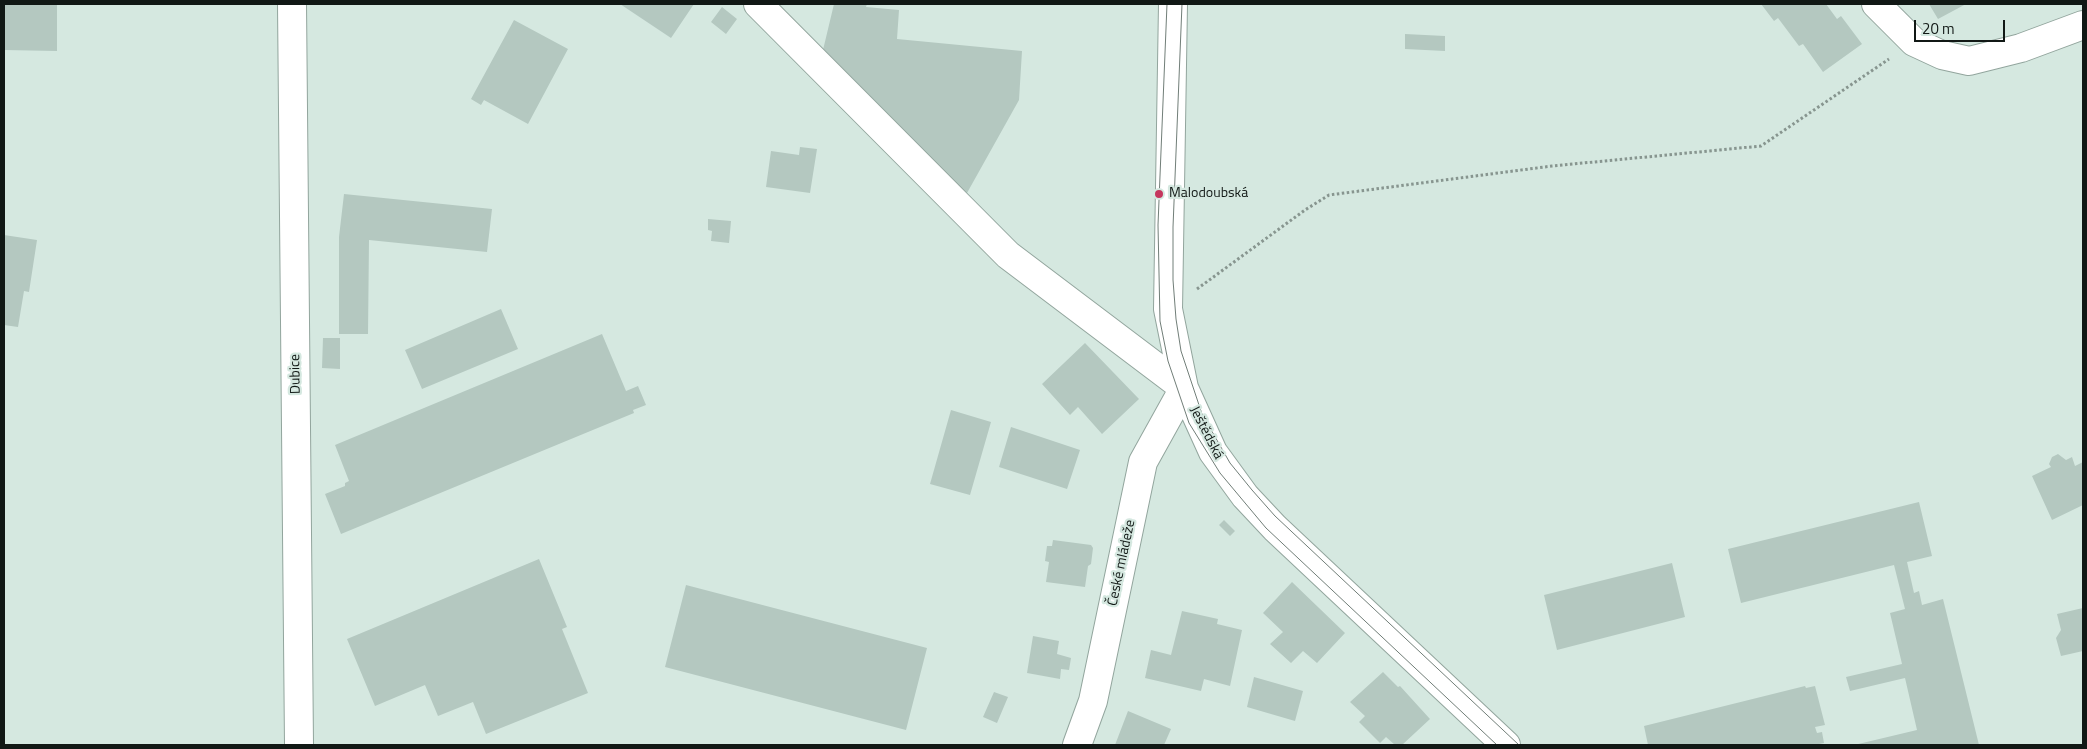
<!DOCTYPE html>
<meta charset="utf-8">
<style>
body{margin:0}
#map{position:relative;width:2087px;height:749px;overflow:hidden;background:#d5e8e0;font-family:"Titillium Web",sans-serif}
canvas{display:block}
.frame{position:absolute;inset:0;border:5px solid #111815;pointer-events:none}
.scale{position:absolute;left:1914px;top:20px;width:91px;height:22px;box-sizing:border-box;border:2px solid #111815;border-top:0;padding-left:6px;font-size:15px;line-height:18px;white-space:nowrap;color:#111815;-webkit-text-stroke:4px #d5e8e0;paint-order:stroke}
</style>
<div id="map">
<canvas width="2087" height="749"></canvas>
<div class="frame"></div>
<div class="scale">20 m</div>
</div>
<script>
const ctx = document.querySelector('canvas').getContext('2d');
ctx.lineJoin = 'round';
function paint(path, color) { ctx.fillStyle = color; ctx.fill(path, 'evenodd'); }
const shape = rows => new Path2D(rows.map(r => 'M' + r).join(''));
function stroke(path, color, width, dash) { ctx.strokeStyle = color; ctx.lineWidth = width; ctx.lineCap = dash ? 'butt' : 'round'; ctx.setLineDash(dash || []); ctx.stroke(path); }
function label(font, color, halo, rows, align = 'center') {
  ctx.font = font + ' "Titillium Web",sans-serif'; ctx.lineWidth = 4.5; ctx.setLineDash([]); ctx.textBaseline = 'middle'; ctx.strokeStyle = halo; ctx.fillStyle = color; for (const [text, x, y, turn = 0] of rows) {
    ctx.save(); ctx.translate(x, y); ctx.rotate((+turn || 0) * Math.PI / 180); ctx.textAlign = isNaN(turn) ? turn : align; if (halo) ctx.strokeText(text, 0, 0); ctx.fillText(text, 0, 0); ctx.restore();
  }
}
paint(shape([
 [4,4,57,4,57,51,4,50],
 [620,4,694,4,671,38],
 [834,4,867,4,866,7,899,10,897,39,1022,51,1019,100,967,193,945,174,855,85,823,50],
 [1761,4,1826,4,1837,19,1841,16,1862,44,1823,72,1803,44,1799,46,1778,18,1774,21],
 [1929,4,1966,4,1938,19],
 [722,7,737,19,726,34,711,22],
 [514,20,568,49,528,124,484,100,481,105,471,99],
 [1405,34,1445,36,1445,51,1405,49],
 [800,147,817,149,810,193,766,187,771,151,799,155],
 [344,194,492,209,487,252,369,240,368,334,339,334,339,237],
 [708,219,731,221,729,243,711,241,712,231,708,230],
 [4,235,37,240,29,292,24,291,18,327,4,325],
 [501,309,518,349,422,389,405,350],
 [602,334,626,391,638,386,646,405,633,410,634,413,341,534,325,494,345,486,345,483,349,481,335,445],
 [323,338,340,338,340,369,322,368],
 [1085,343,1139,399,1102,434,1078,407,1070,415,1042,384],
 [951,410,991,422,970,495,930,484],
 [1011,427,1080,450,1067,489,999,467],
 [2058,454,2066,460,2072,457,2075,466,2083,462,2083,505,2052,520,2032,476,2051,467,2049,464,2052,457],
 [1919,502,1932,556,1907,562,1914,593,1919,591,1922,605,1943,599,1979,745,1854,745,1917,730,1905,678,1850,691,1846,677,1902,664,1890,613,1905,609,1894,565,1741,603,1728,549],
 [1224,520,1235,531,1230,536,1219,525],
 [1053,540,1091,545,1093,548,1091,564,1088,566,1085,587,1046,582,1049,562,1045,561,1047,546,1052,546],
 [539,559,567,627,562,629,588,693,486,734,473,702,438,716,425,685,375,706,347,639],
 [1672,563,1685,617,1557,650,1544,595],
 [1292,582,1345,633,1317,663,1303,651,1291,663,1270,644,1283,632,1263,613],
 [686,585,927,648,906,730,665,667],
 [2083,608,2083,651,2061,656,2056,638,2061,630,2057,614],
 [1182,611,1218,619,1217,624,1242,630,1230,686,1204,679,1201,691,1145,678,1151,650,1171,655],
 [1033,636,1059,641,1057,654,1071,658,1069,670,1061,669,1060,679,1027,673],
 [1383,672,1398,687,1400,686,1430,719,1402,745,1395,745,1386,737,1380,743,1359,722,1365,716,1350,702],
 [1254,677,1303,691,1295,721,1247,707],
 [1805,686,1806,688,1815,686,1825,725,1815,727,1817,733,1822,732,1824,743,1819,744,1820,745,1648,745,1644,726],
 [994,692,1008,697,997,723,983,717],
 [1128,711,1171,729,1164,745,1115,745]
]), '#b4c8c0');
const minor = shape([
 [758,4,1008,255,1184,388],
 [1173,4,1168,309,1184,388,1213,452,1245,496,1275,528,1506,745],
 [1876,4,1914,42,1942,55,1969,61,2021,48,2083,25],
 [1077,745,1093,701,1143,462,1184,388]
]);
const tertiary = shape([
 [292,4,299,745]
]);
stroke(minor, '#92a59d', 30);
stroke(tertiary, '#92a59d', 30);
stroke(shape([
 [1197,289,1305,210,1329,195,1552,166,1761,146,1889,59]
]), '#87958f', 3, [2.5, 2.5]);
stroke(minor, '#fff', 28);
stroke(tertiary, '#fff', 28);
stroke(shape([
 [1167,4,1158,225,1160,321,1168,361,1189,423,1220,473,1266,528,1497,745],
 [1182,4,1173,227,1173,280,1176,319,1181,351,1202,414,1230,463,1252,490,1275,516,1519,745]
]), '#717e78', 1);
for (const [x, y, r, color] of [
 [1159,194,5,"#c5365e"]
]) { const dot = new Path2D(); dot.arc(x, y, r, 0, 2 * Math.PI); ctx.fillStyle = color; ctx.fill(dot); stroke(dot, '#d5e8e0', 2); }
label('14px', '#111815', '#d5e8e0', [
 ["Malodoubská",1169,194]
], 'left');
label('14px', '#111815', '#d5e8e0', [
 ["Dubice",296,374,-91],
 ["Ještědská",1206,433,63],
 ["České mládeže",1122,563,-78]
]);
</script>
